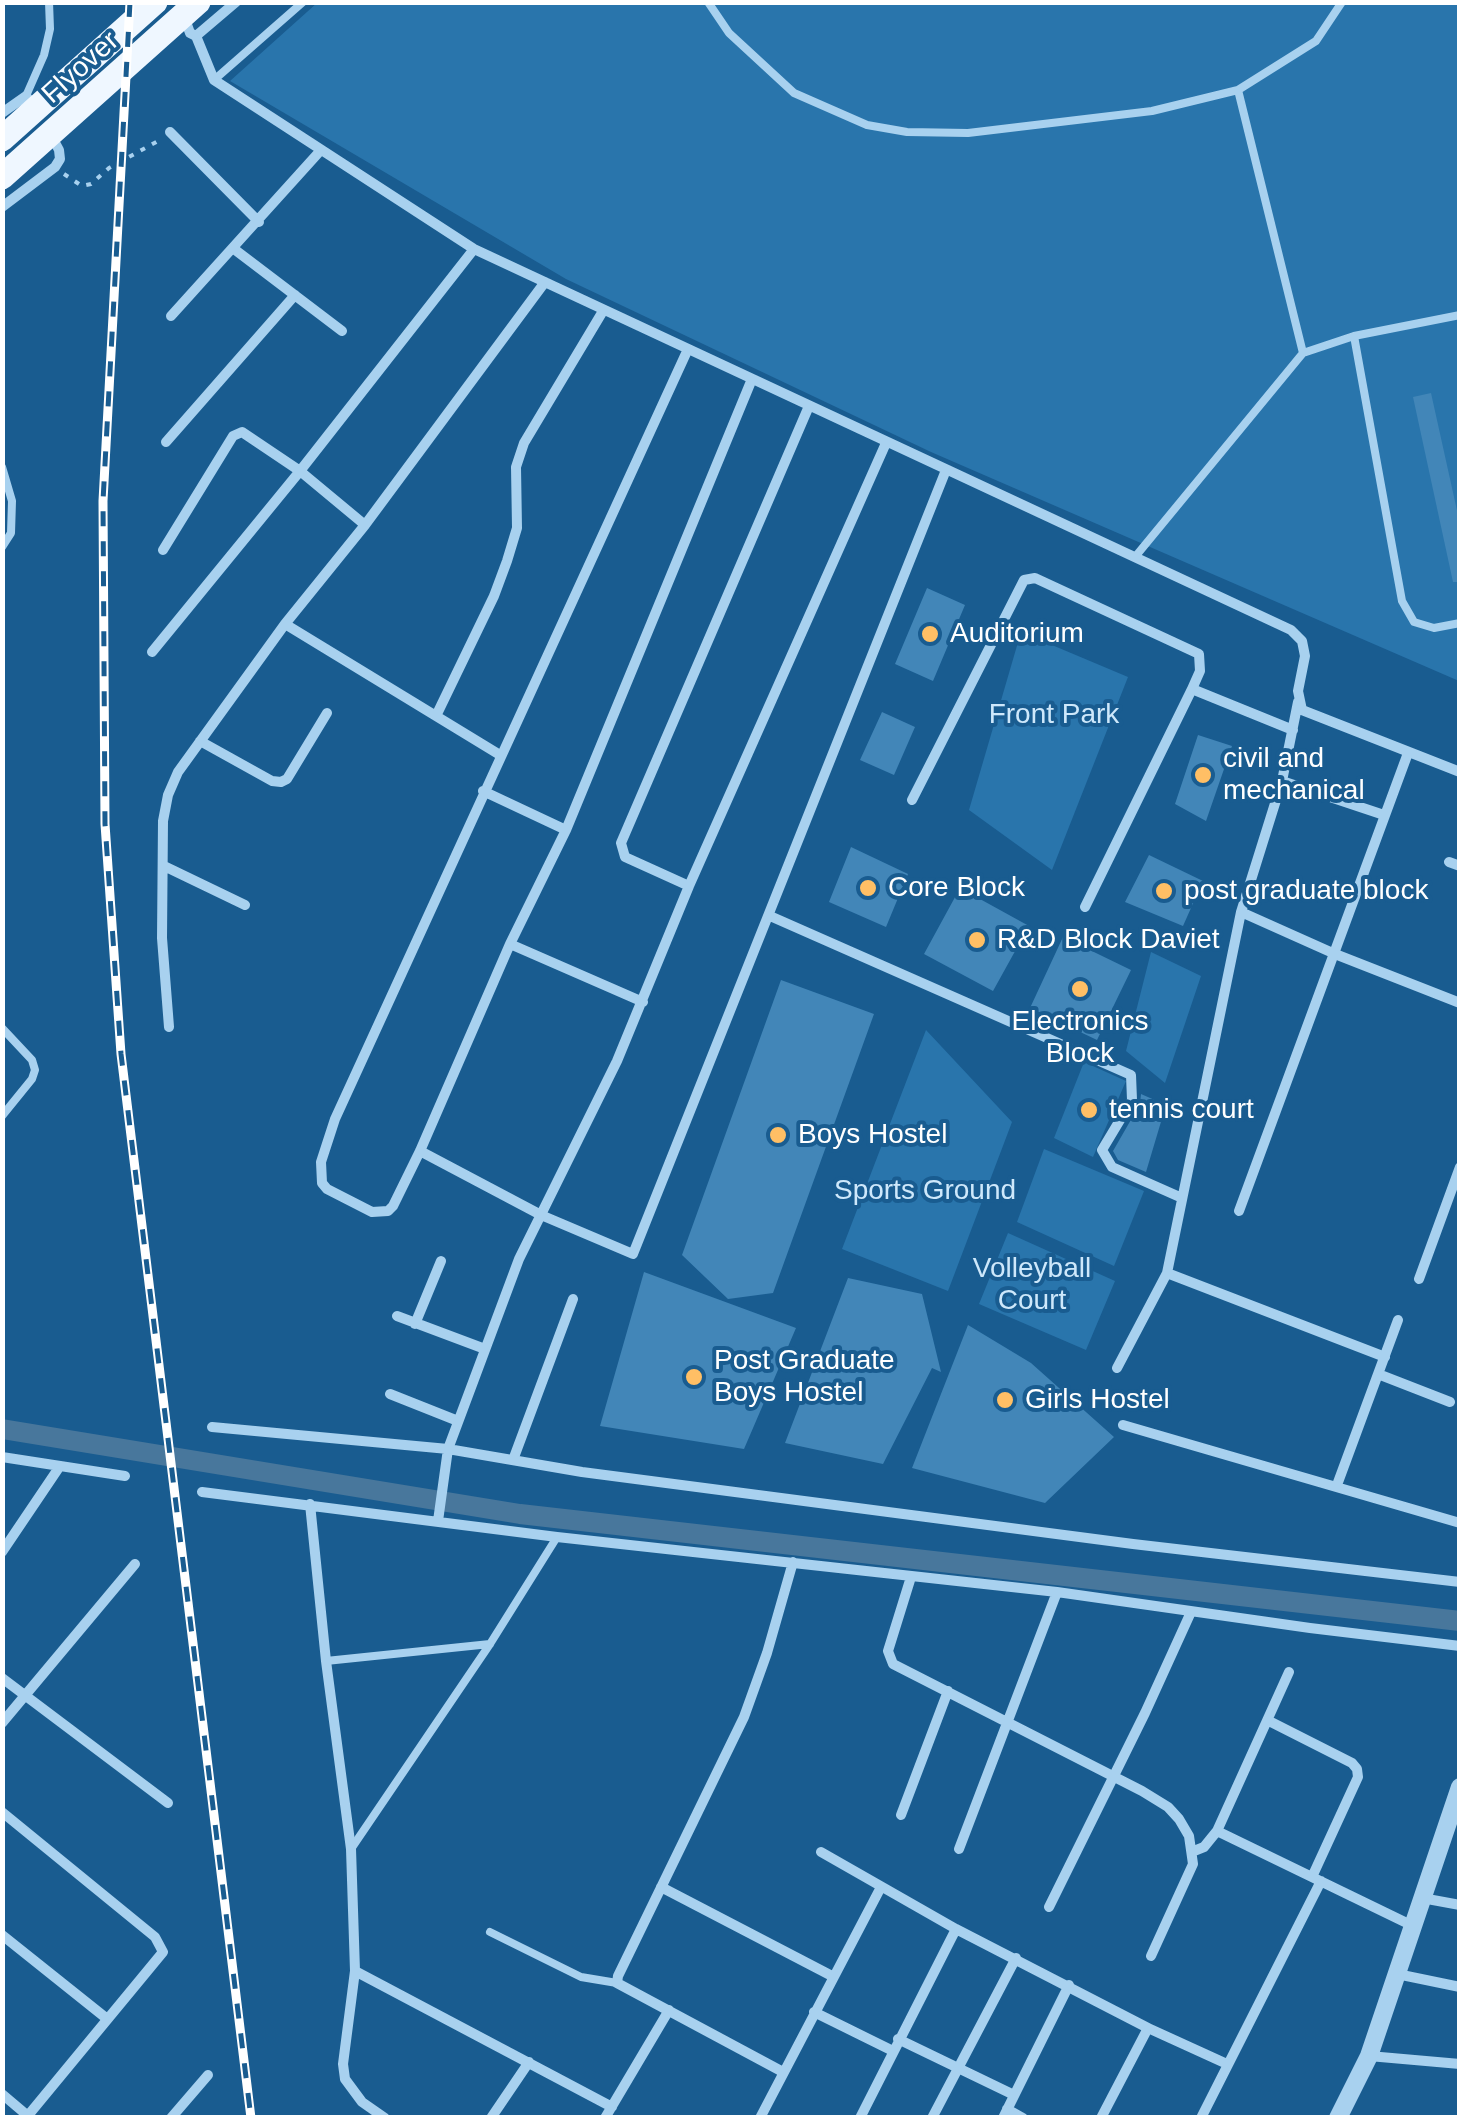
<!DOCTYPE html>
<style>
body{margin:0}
#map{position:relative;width:1462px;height:2120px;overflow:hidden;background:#195c90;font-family:Arial,sans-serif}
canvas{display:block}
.frame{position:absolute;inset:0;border:5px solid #fff;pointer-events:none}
</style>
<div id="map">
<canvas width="1462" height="2120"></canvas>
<div class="frame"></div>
</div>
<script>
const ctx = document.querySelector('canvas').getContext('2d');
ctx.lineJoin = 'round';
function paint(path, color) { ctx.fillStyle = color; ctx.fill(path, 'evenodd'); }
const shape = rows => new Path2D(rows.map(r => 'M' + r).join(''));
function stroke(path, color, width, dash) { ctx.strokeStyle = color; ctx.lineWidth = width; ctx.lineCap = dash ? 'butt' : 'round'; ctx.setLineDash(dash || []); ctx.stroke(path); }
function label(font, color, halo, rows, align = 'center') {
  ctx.font = font + ' Arial,sans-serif'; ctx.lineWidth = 8; ctx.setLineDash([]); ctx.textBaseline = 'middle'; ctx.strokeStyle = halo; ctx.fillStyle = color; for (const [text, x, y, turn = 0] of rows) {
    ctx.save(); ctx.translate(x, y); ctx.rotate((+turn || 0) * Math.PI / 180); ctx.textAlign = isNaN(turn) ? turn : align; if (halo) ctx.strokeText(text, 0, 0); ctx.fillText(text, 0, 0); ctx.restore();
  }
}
paint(shape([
 [317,3,1459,3,1459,681,931,452,566,279,230,81],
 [1021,632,1128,677,1052,870,969,810],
 [1151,952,1201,976,1165,1083,1126,1051],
 [926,1030,1012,1122,948,1291,842,1249],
 [1084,1062,1126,1081,1093,1157,1054,1138],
 [1044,1149,1144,1191,1114,1266,1017,1222],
 [1008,1233,1115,1281,1086,1350,979,1304]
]), '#2975ac');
stroke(shape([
 [2,1429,520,1514,1460,1621]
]), '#48779c', 20);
paint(shape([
 [1431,393,1460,524,1460,582,1453,582,1413,397],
 [927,588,965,605,933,681,895,664],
 [882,712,915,727,894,775,860,760],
 [1198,735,1232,746,1206,821,1175,804],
 [851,847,908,874,886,927,829,902],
 [1149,855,1203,881,1183,926,1125,902],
 [960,888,1029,926,993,991,924,954],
 [1063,937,1131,970,1097,1040,1030,1008],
 [781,980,874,1014,773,1293,728,1299,682,1255],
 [1141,1094,1166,1105,1146,1172,1118,1160,1113,1151,1140,1104],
 [644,1272,796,1328,744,1449,600,1426],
 [848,1278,922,1294,941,1372,932,1368,883,1464,785,1443],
 [968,1325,1031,1363,1114,1437,1045,1503,912,1468]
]), '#4286b8');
stroke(shape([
 [64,174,82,186,91,184,109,168,158,141]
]), '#a8d1ef', 4, [5, 8]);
stroke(shape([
 [708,2,729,33,794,93,867,125,907,132,968,133,1152,111,1238,90,1316,41,1342,2],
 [214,80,303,2],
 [1238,90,1303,353],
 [26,96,44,55,50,29,49,2],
 [1354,336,1402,601,1414,622,1434,628,1460,623],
 [2,467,12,501,11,533,2,547],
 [1135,557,1303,353,1354,336,1460,315],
 [2,1028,32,1060,35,1070,32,1079,2,1116],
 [326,1661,490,1644],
 [351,1849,490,1644,557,1537],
 [490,1932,581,1977,617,1983]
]), '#a8d1ef', 8);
stroke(shape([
 [185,19,190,33,196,36,236,2],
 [196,36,214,80,474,249,1291,630,1302,641,1305,656,1298,691,1302,710,1460,772],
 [2,113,26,96,36,109],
 [170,132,259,222],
 [2,207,55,167,60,159,59,150,52,137],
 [234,249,342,331],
 [171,316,321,150],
 [688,349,335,1119,321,1162,322,1183,327,1189,372,1212,388,1211,393,1206,420,1151,510,944,566,830,752,379],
 [166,442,295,295],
 [163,550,233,436,242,432,300,471,365,525],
 [285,624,500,755],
 [152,652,300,471,474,249],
 [436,716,494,596,507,561,517,528,516,467,524,443,603,311],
 [200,741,272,781,281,782,287,779,327,713],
 [1282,781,1384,815],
 [483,791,566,830],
 [912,800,1024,580,1035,578,1199,654,1200,671,1192,689],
 [1449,862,1460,866],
 [164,866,245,905],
 [689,886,625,857,621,843,809,406],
 [1085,907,1192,689,1293,730],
 [1241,912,1335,954,1460,1003],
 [770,916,1131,1075,1132,1100,1102,1150,1112,1167,1182,1198],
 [510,944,643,1002],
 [169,1027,162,938,163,821,168,795,178,772,285,624,365,525,545,282],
 [420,1151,541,1215,633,1254,946,470],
 [1239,1211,1408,753],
 [1167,1273,1385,1357],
 [1419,1279,1460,1167],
 [397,1316,485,1349],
 [415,1324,441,1261],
 [1117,1368,1167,1273,1241,912,1282,781,1298,702],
 [1378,1374,1450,1402],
 [390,1394,458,1421],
 [1123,1425,1460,1523],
 [212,1427,448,1449,582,1472,1133,1544,1460,1582],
 [2,1457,125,1476],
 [513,1460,573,1299],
 [1337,1485,1398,1320],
 [202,1492,557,1537,1057,1592,1310,1628,1460,1646],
 [310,1504,326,1661,351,1849,355,1971,343,2064,345,2079,362,2102,385,2118],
 [438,1521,448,1449,519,1259,617,1061,689,886,886,443],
 [2,1552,60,1466],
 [911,1577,888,1651,893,1664,1142,1791,1168,1807,1179,1819,1189,1836,1193,1864,1151,1956],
 [2,1678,168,1803],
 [1269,1721,1352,1763,1357,1769,1358,1777,1312,1877],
 [2,1723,135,1564],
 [2,1812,155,1937,163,1952,26,2118],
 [901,1815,948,1691],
 [1217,1831,1413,1926],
 [959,1849,1057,1592],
 [1194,1851,1204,1847,1217,1831,1289,1672],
 [821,1852,956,1929,1148,2028,1227,2064],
 [661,1887,832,1976],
 [1422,1898,1460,1905],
 [1049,1907,1145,1713,1191,1612],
 [2,1935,106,2018],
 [355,1971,612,2107],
 [1397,1974,1460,1987],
 [814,2012,893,2051],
 [898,2039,1012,2094],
 [1369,2056,1460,2064],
 [783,2072,617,1983,618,1976,744,1717,767,1653,793,1562],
 [2,2094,28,2116],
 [1007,2109,1023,2118],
 [171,2118,208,2075],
 [491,2118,529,2062],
 [605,2118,669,2010],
 [760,2118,881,1887],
 [860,2118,956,1929],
 [932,2118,1016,1958],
 [1003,2118,1069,1985],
 [1101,2118,1148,2028],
 [1201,2118,1321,1881]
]), '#a8d1ef', 10);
stroke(shape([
 [1338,2118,1369,2056,1460,1787]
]), '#a8d1ef', 18);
stroke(shape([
 [2,139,155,2],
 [2,177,198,2]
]), '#eff7ff', 25);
const rail = shape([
 [130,2,103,501,105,824,121,1054,251,2118]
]);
stroke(rail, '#fff', 9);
stroke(rail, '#195c90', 5, [15]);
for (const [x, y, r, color] of [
 [930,634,10,"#ffbf65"],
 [1203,775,10,"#ffbf65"],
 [868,888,10,"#ffbf65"],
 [1164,891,10,"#ffbf65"],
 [977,940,10,"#ffbf65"],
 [1080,989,10,"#ffbf65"],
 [1089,1110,10,"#ffbf65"],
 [778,1135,10,"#ffbf65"],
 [694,1377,10,"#ffbf65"],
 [1005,1400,10,"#ffbf65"]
]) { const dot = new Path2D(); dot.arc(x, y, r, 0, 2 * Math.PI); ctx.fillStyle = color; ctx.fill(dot); stroke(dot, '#195c90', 4); }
label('28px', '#fff', '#195c90', [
 ["Flyover",81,68,-42]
]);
label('28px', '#fff', '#195c90', [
 ["Auditorium",950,634],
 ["civil and",1223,759],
 ["mechanical",1223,791],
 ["Core Block",888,888],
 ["post graduate block",1184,891],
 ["R&D Block Daviet",997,940],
 ["Electronics",1080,1022,"center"],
 ["Block",1080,1054,"center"],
 ["tennis court",1109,1110],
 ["Boys Hostel",798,1135],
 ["Post Graduate",714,1361],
 ["Boys Hostel",714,1393],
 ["Girls Hostel",1025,1400]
], 'left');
label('28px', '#cee8fb', '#195c90', [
 ["Front Park",1054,715],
 ["Sports Ground",925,1191],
 ["Volleyball",1032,1269],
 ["Court",1032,1301]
]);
</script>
